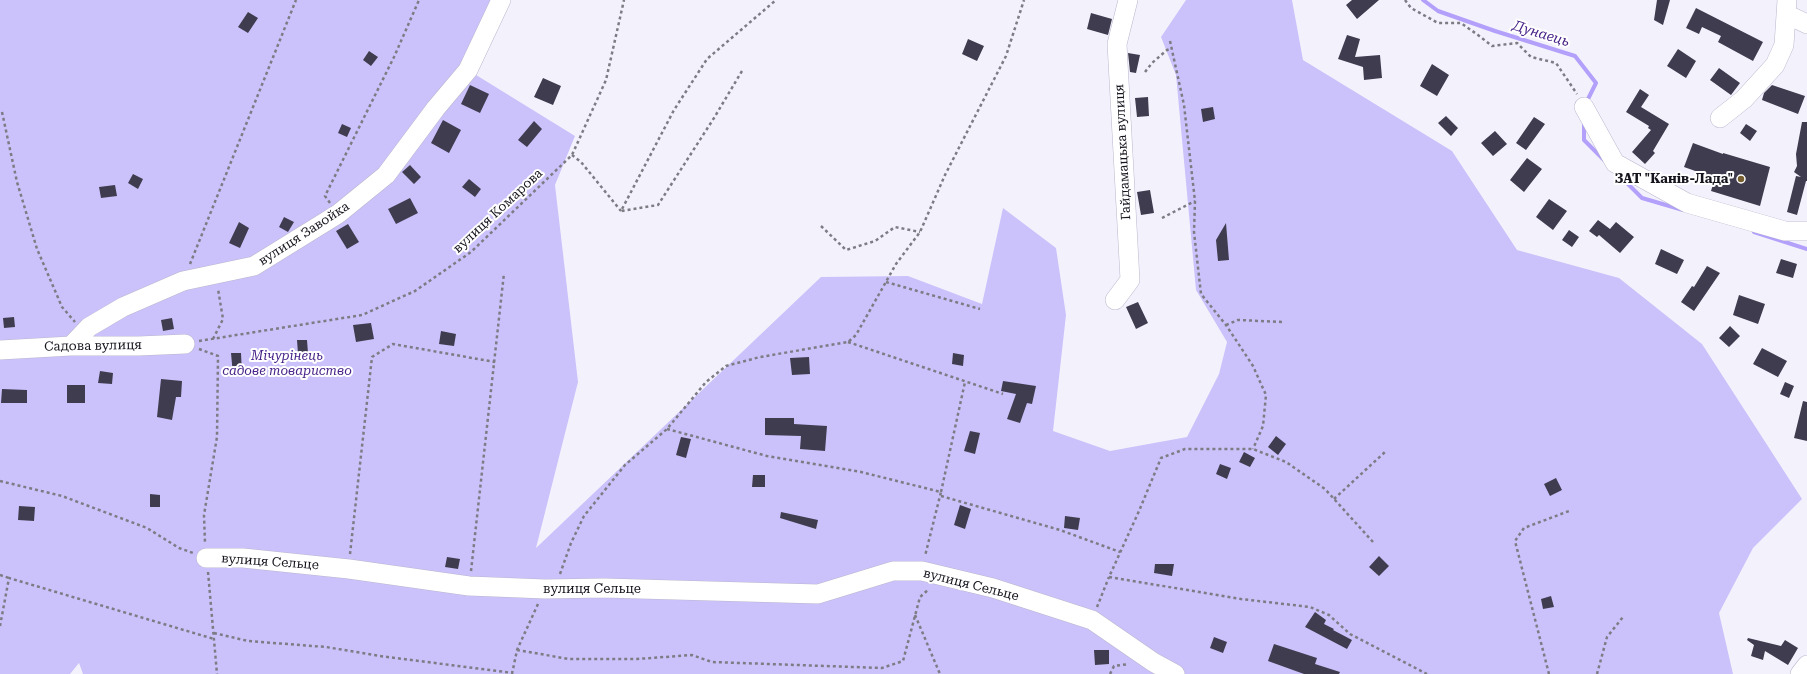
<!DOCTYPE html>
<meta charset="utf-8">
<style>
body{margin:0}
canvas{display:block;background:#f3f2fc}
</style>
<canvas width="1807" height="674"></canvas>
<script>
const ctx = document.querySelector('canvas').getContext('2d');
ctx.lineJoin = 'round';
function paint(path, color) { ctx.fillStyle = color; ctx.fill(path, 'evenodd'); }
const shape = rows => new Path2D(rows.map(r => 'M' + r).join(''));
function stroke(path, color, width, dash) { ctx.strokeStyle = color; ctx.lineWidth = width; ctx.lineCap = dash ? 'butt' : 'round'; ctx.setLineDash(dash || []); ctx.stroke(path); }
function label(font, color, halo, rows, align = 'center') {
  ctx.font = font + ' "Roboto Serif",serif'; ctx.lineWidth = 4; ctx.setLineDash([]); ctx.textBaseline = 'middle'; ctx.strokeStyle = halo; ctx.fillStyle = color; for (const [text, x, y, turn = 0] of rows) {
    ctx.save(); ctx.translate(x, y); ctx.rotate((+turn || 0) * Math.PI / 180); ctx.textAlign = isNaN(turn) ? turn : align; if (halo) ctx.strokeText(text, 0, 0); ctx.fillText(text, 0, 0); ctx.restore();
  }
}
paint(shape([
 [0,0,501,0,468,70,575,136,555,185,578,382,536,548,821,277,908,276,982,304,1003,208,1056,248,1066,315,1053,431,1110,451,1187,437,1219,374,1227,342,1196,290,1176,75,1161,37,1186,0,1292,0,1303,60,1452,151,1517,250,1619,278,1702,344,1802,499,1753,548,1719,613,1733,674,83,674,79,663,70,674,0,674]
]), '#ccc2fb');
stroke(shape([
 [1423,0,1438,11,1495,31,1575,56,1596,83,1586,103],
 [1584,121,1584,140,1604,160],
 [1617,173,1642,198,1683,210],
 [1754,232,1807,249]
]), '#b3a0fa', 4);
paint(shape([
 [1352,0,1379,0,1357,19,1346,5],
 [1657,0,1670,0,1663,25,1654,20],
 [1696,8,1763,42,1753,61,1718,42,1721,36,1702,27,1699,34,1686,28],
 [248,12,258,18,248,33,238,27],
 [1091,13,1112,19,1108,35,1087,29],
 [1347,35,1360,39,1355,57,1380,55,1382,78,1364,80,1363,67,1338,59],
 [968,39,984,46,977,61,962,54],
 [1678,49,1696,61,1686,78,1667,66],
 [369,51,378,57,371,66,363,60],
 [1128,53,1140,55,1136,73,1130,72],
 [1432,64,1449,75,1437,96,1420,86],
 [1719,68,1740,83,1731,95,1710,80],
 [543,78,561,86,553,105,534,97],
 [470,85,489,94,480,113,461,104],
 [1772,85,1805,96,1798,114,1762,100,1764,93],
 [1640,89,1649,95,1641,107,1669,124,1653,151,1655,153,1645,164,1632,152,1651,130,1648,128,1649,126,1626,112],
 [1148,97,1149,116,1137,117,1135,98],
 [1213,107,1215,119,1203,122,1201,109],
 [1446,116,1458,128,1451,136,1438,123],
 [1534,117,1545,124,1526,150,1516,143],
 [443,120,461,130,449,153,431,143],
 [534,121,542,129,527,147,518,140],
 [1802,122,1807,122,1807,181,1806,181,1797,215,1787,212,1796,176,1801,177,1794,172,1797,166,1796,154],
 [342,124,351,128,347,137,338,133],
 [1746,124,1757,131,1750,141,1740,133],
 [1495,131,1507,144,1493,156,1481,143],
 [1693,143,1723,154,1723,153,1770,167,1760,206,1711,191,1715,178,1684,167],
 [1527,158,1542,169,1524,192,1510,180],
 [410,165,421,177,414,184,402,172],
 [133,174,143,179,138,189,128,183],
 [469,179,481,189,475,197,462,187],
 [115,185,117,196,101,198,99,187],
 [1150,190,1154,213,1141,215,1137,192],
 [410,198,418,213,396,224,388,209],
 [1549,199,1567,211,1553,230,1536,217],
 [284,217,294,222,288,232,279,227],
 [1598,220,1610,229,1616,222,1634,237,1620,253,1599,235,1597,237,1589,231],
 [239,222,249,228,240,248,229,243],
 [1226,223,1229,260,1218,261,1216,240],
 [348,224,359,242,347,249,336,231],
 [1569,230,1579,237,1572,247,1562,240],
 [1661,249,1684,260,1677,274,1655,264],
 [1781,259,1797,264,1793,278,1776,273],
 [1707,266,1720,273,1694,311,1681,302,1692,286,1694,287],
 [1739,295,1765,304,1758,324,1733,315],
 [1138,302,1148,323,1136,329,1126,307],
 [14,317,15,327,4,328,3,318],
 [172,318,174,329,163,331,161,320],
 [371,323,374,339,356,342,353,325],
 [1730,326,1740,336,1729,347,1719,338],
 [441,331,456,334,454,346,439,344],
 [297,340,307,340,308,353,298,354],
 [1762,348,1787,361,1778,377,1753,364],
 [231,353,241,353,242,374,233,375],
 [953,353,964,355,963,366,952,364],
 [809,357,810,374,792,375,790,358],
 [100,371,113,373,112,384,98,383],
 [161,379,182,381,181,397,176,397,172,420,157,417],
 [1003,381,1036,386,1032,404,1027,403,1020,423,1007,419,1016,394,1001,391],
 [1785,382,1794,386,1789,398,1780,394],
 [67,385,85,385,85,403,67,403],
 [2,389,27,390,27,403,1,403],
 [1803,401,1807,402,1807,441,1794,438],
 [765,418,794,418,794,424,827,426,825,451,800,449,801,436,765,435],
 [970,431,980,433,975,454,964,451],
 [1276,436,1286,444,1278,455,1268,447],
 [681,437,691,439,686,458,676,455],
 [1244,452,1255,458,1250,467,1239,462],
 [1220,464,1231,468,1227,479,1216,474],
 [753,475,765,475,765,487,752,487],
 [1556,478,1562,490,1550,496,1544,484],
 [150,494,160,495,160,507,150,507],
 [960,505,971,509,965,529,954,525],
 [19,506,35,507,34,521,18,520],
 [781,512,818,520,816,529,780,518],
 [1065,516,1080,518,1078,530,1064,528],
 [1379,556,1389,566,1379,576,1369,567],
 [447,557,460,559,458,569,445,567],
 [1155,564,1174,564,1172,576,1154,573],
 [1551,596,1554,607,1543,609,1541,599],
 [1315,612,1326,620,1324,624,1334,629,1333,630,1352,640,1347,649,1305,627],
 [1214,637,1227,642,1223,653,1210,648],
 [1748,638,1781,646,1785,640,1798,648,1788,665,1765,651,1763,660,1751,656,1754,645,1747,640],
 [1274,644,1317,658,1315,664,1340,672,1339,674,1304,674,1268,661],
 [1094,650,1109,650,1109,664,1095,665]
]), '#403c50');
const minor = shape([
 [1786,14,1807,24],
 [1584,107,1615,163,1687,203,1785,231,1807,231],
 [1720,118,1744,99,1775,65,1784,45,1787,0],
 [1115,300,1130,280,1117,44,1128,0],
 [71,346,89,327,123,307,183,281,254,266,338,214,386,175,436,108,468,70,501,0],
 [0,350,71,346,139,346,185,344],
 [206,558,243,558,349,569,469,586,545,589,604,588,818,594,893,571,922,571,993,588,1092,620,1153,662,1175,674],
 [1800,674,1807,665]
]);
stroke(minor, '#bab6ce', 20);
stroke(shape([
 [1405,0,1411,8,1438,23,1461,23,1478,35,1492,46,1517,43,1531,57,1556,63,1577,94],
 [1170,41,1184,105,1195,201,1194,232,1201,294,1226,325,1253,366,1266,395,1263,426,1253,449],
 [742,71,714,118,658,205,621,211,674,110,707,59,776,0],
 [1145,72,1152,63,1167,50,1172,48],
 [2,112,17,182,37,249,62,307,75,322],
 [572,155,581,162,621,211],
 [330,203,325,196,394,57,419,0],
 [1162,218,1195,201],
 [821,226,846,250,875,241,895,227,920,232],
 [190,264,296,0],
 [886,282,980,309],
 [1226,325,1238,320,1283,322],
 [213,339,223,319,218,289],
 [199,341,362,315,415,291,471,252,572,155,606,80,624,0],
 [848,342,1003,394],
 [199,349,218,356,217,437,204,515,205,543],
 [667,429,767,456,861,472,941,492,925,556],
 [0,481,62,496,147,528,179,548,193,553],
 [941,492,965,382],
 [941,496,1060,530,1120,552],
 [1334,499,1385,452],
 [1373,542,1325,489,1286,462,1253,449,1185,449,1161,458,1139,511,1109,577,1241,599,1310,607,1329,615,1350,634,1427,674],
 [350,554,372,357,393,344,495,362],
 [471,571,504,273],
 [208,572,217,674],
 [560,574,571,543,584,516,625,465,667,429,706,382,726,366,760,357,848,342,856,335,896,264,920,232,945,175,1006,56,1024,0],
 [0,575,9,578],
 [1097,607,1109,577],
 [915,615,940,674],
 [0,626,9,578,214,639],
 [214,633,248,641,326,647,380,656,513,673],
 [517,650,569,659,637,659,692,655,712,662,882,668,903,661,920,597,929,589],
 [512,674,517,650,538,604],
 [1110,674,1114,666,1129,664],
 [1549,674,1515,541,1524,528,1569,511],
 [1597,674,1607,637,1623,617]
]), '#7d7c85', 2.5, [3, 3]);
stroke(minor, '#fff', 19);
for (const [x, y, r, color] of [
 [1741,179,4,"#775f30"]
]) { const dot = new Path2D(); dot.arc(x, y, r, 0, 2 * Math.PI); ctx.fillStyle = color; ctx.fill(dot); stroke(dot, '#fff', 1.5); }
label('13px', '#16141d', '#fff', [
 ["Гайдамацька вулиця",1123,152,-93],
 ["вулиця Комарова",498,211,-43],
 ["вулиця Завойка",304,234,-33],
 ["Садова вулиця",93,346,-1],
 ["вулиця Сельце",270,562,4],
 ["вулиця Сельце",971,585,14],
 ["вулиця Сельце",592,589]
]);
label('bold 13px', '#16141d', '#fff', [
 ["ЗАТ \"Канів-Лада\"",1733,179]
], 'right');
label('italic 13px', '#472389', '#fff', [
 ["Мічурінець",287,356],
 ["садове товариство",287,371]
]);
label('italic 14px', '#452087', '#fff', [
 ["Дунаець",1541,34,17]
]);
</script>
